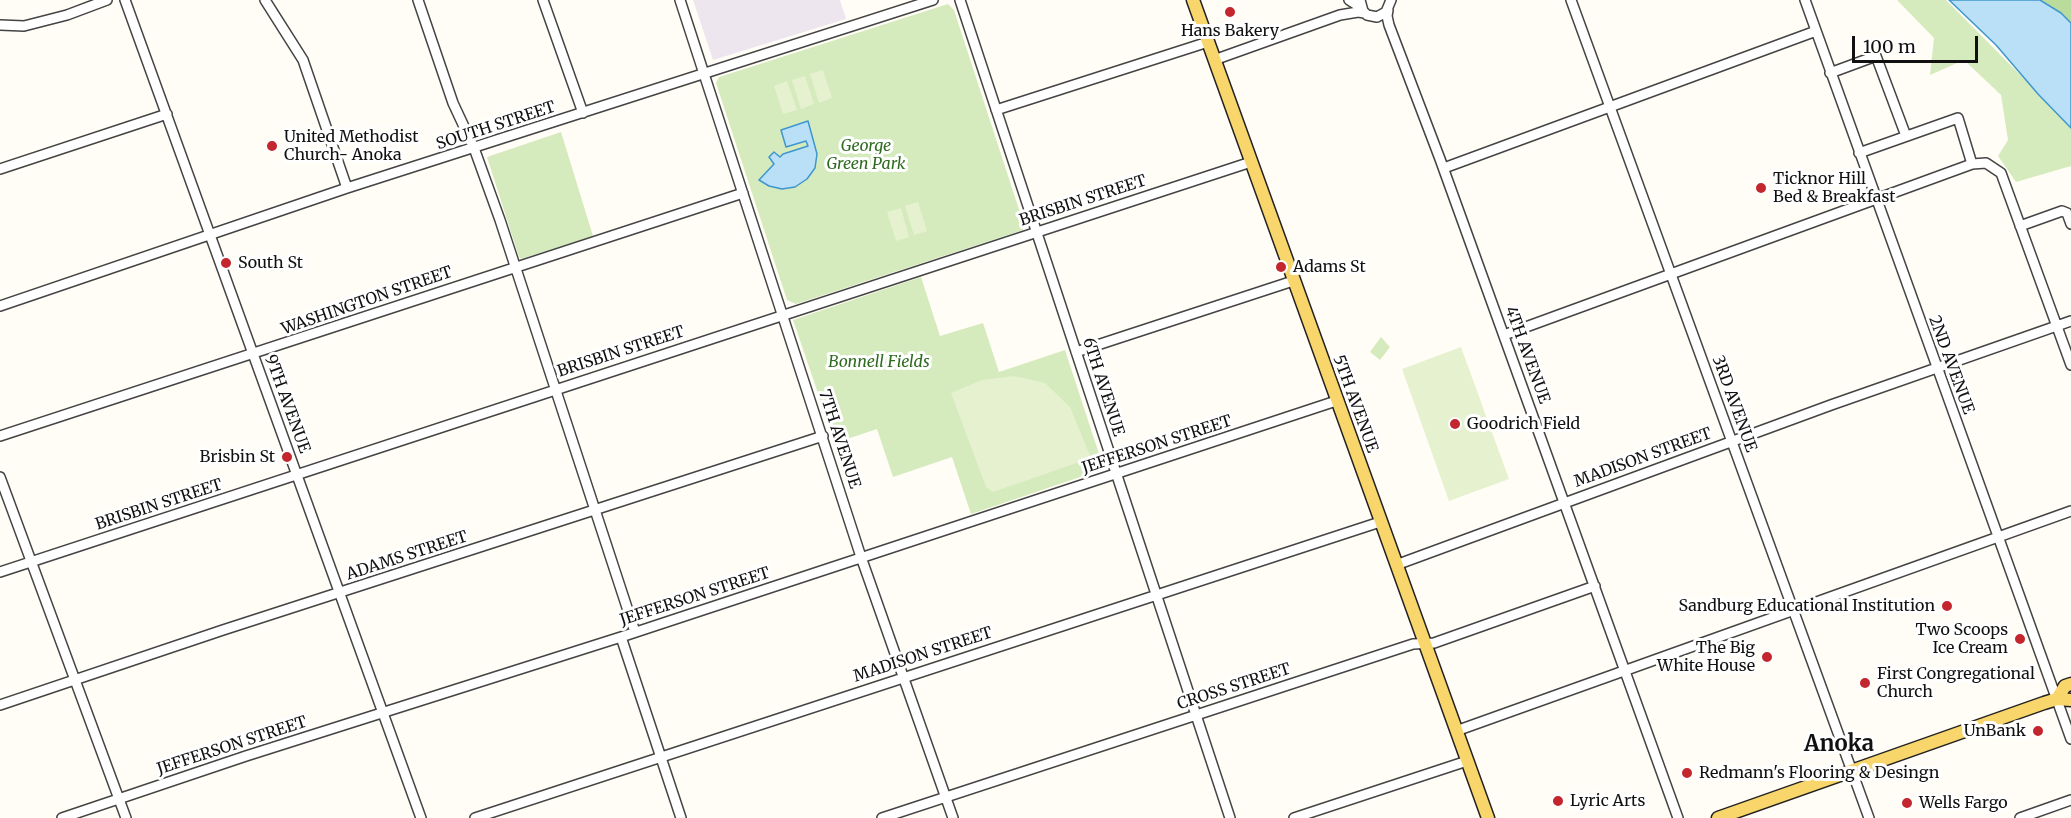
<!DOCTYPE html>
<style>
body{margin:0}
#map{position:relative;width:2071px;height:818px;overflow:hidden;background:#fffdf5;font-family:Merriweather,serif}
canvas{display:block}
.scale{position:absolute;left:1852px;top:36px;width:126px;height:27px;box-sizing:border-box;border:3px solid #111;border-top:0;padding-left:8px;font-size:18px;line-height:21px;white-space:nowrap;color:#111;-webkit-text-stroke:4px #fff;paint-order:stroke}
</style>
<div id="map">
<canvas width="2071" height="818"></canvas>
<div class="scale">100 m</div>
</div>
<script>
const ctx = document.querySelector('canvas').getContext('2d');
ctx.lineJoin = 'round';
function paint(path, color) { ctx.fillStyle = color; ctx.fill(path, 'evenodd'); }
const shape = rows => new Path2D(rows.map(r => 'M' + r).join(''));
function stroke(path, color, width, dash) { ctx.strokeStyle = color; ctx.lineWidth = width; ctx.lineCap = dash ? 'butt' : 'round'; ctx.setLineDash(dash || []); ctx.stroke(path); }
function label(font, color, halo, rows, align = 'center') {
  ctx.font = font + ' Merriweather,serif'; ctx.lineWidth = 6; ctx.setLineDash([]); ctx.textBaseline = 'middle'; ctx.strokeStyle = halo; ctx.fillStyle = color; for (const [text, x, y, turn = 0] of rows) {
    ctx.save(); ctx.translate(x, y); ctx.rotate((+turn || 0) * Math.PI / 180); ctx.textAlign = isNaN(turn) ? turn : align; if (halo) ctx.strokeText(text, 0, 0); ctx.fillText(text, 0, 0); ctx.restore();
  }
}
paint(shape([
 [693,0,840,0,846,19,713,60]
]), '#eee6ef');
paint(shape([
 [1897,0,1946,0,2071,126,2071,166,2016,182,1998,156,2008,140,2001,95,1964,60,1930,75,1934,38],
 [948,4,954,10,1024,225,1023,230,796,304,787,300,716,83,719,77],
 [561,132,593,236,521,259,519,257,487,157],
 [921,277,940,336,983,323,999,372,1065,350,1104,469,971,514,952,457,893,477,877,429,835,443,793,320],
 [1381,337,1390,347,1380,360,1370,352]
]), '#d5ebbd');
paint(shape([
 [2040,0,2071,0,2071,23,2061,13]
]), '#b9dc9c');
paint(shape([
 [823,70,832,98,819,103,810,74],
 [805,76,814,104,801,109,792,80],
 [787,81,797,110,783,114,774,86],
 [918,202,927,231,914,235,905,206],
 [901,208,909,237,896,241,887,212],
 [1461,347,1509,479,1449,501,1402,369],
 [1014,376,1045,383,1070,407,1091,458,993,492,986,487,951,393,982,380]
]), '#e6f2cf');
const water = shape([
 [1949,0,2040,0,2061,13,2071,23,2071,128,2038,94,1996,45,1949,0],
 [808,121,817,154,815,168,807,179,795,187,782,189,769,186,759,180,774,164,769,157,774,152,780,157,783,154,808,146,806,141,786,147,781,130,808,121]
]);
paint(water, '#b9e0f7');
stroke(water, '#3f96cf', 1.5);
const minor = shape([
 [125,0,421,818],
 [265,0,303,60,347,188],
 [418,0,453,103,474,148,500,220,635,632],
 [543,0,583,113],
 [680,0,861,557,953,818],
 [960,0,1230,818],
 [1349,0,1360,7],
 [1360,0,1363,11,1367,15,1377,17,1386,12,1391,0],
 [1571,0,1869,818],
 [1805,0,2071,739],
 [1388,10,1387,16,1389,25,1440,159,1678,818],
 [0,25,24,26,67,15,107,0],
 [1214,60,1340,15,1358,12,1365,13],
 [1830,73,1876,56,1906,136],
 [996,110,1208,42],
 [1859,153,1958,118,1972,164],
 [1444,168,1816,31],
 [0,169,167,114],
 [2020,226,2062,211,2067,213,2071,224],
 [0,306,347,188,933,0],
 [1504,335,1972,164,1986,163,2001,173,2071,365],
 [1076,352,1293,281],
 [0,436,743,193],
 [0,477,126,818],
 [1396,565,1831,405,2071,321],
 [0,572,1251,162],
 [621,637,681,818],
 [0,705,223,630,823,436],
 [1456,731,2071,511],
 [62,818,246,756,621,637,1336,401],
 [475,818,1380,522],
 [882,818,1413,644,1434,643,1595,586],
 [1294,818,1467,761],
 [2020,818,2071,800]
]);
const major = shape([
 [1193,0,1488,818],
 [2057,699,2065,686,2071,684],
 [1718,818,2044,703,2057,699,2071,700]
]);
stroke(minor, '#444', 12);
stroke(major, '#222', 15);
stroke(minor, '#fff', 9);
stroke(major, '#f9d66b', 12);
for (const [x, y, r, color] of [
 [1230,12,6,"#c4262e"],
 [272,146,6,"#c4262e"],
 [1761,188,6,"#c4262e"],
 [226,263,6,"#c4262e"],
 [1281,267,6,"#c4262e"],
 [1455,424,6,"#c4262e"],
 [287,457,6,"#c4262e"],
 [1947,606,6,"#c4262e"],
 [2020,639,6,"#c4262e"],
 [1767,657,6,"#c4262e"],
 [1865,683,6,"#c4262e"],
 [2038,731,6,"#c4262e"],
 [1687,773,6,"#c4262e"],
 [1558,801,6,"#c4262e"],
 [1907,803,6,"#c4262e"]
]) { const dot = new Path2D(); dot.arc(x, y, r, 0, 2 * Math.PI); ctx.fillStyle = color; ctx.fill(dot); stroke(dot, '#fff', 2); }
label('16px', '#111', '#fff', [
 ["Hans Bakery",1230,31,"center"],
 ["United Methodist",284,137],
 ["Church- Anoka",284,155],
 ["Ticknor Hill",1773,179],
 ["Bed & Breakfast",1773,197],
 ["South St",238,263],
 ["Adams St",1293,267],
 ["Goodrich Field",1467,424],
 ["Brisbin St",275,457,"right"],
 ["Sandburg Educational Institution",1935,606,"right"],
 ["Two Scoops",2008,630,"right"],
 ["Ice Cream",2008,648,"right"],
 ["The Big",1755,648,"right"],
 ["White House",1755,666,"right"],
 ["First Congregational",1877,674],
 ["Church",1877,692],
 ["UnBank",2026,731,"right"],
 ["Redmann's Flooring & Desingn",1699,773],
 ["Lyric Arts",1570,801],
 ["Wells Fargo",1919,803]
], 'left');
label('16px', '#111', '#fff', [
 ["SOUTH STREET",496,126,-18],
 ["BRISBIN STREET",1083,201,-18],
 ["WASHINGTON STREET",367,301,-19],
 ["BRISBIN STREET",621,352,-18],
 ["4TH AVENUE",1527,355,70],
 ["2ND AVENUE",1951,365,70],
 ["6TH AVENUE",1103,387,72],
 ["9TH AVENUE",287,404,70],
 ["5TH AVENUE",1355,404,70],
 ["3RD AVENUE",1734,404,70],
 ["7TH AVENUE",839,439,72],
 ["JEFFERSON STREET",1157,445,-18],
 ["MADISON STREET",1643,458,-20],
 ["BRISBIN STREET",159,505,-18],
 ["ADAMS STREET",407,556,-18],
 ["JEFFERSON STREET",695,597,-18],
 ["MADISON STREET",923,655,-18],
 ["CROSS STREET",1234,687,-18],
 ["JEFFERSON STREET",232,746,-18]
]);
label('italic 16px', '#2f6b1f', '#fff', [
 ["George",866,146],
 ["Green Park",866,164],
 ["Bonnell Fields",879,362]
]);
label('bold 22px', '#111', '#fff', [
 ["Anoka",1839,745]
]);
</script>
